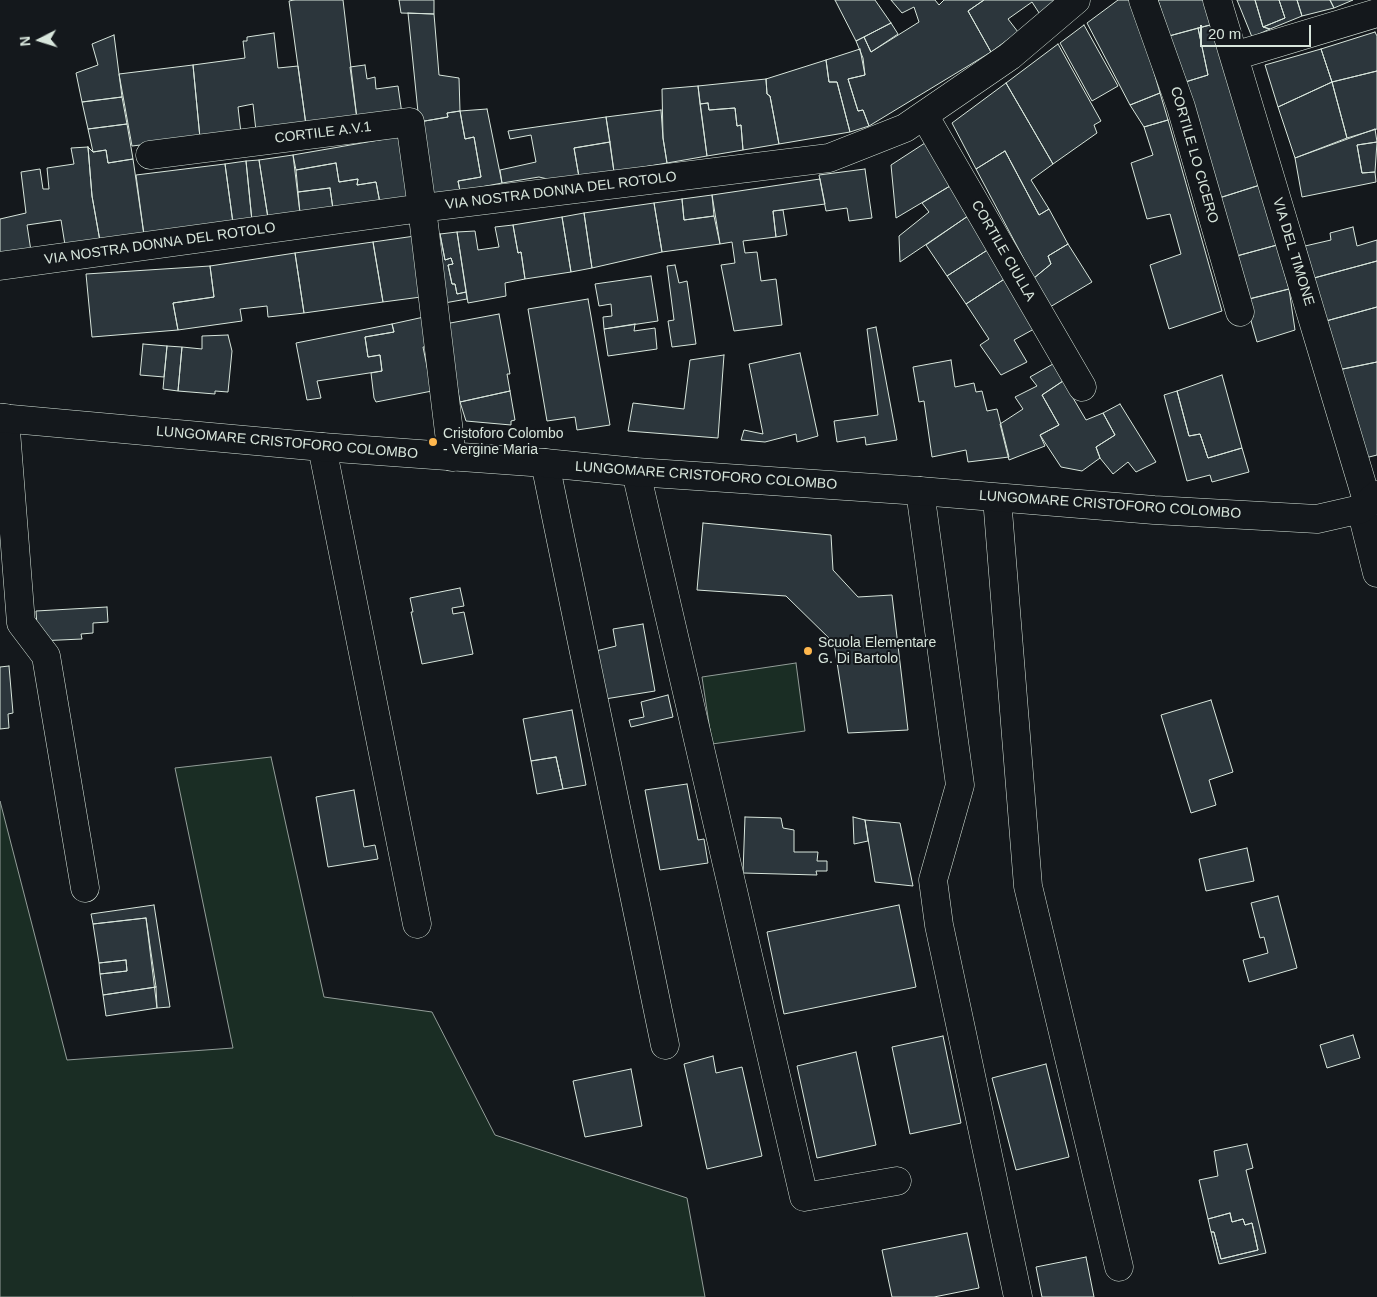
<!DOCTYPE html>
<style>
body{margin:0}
#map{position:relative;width:1377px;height:1297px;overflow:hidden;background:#14181c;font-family:Helvetica,sans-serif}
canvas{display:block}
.north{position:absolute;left:15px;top:15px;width:50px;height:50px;-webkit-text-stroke:4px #14181c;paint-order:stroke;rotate:265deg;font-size:14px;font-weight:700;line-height:20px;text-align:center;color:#d8e6dc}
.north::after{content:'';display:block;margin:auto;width:18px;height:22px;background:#d8e6dc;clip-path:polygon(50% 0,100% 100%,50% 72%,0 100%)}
.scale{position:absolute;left:1200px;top:25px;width:111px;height:22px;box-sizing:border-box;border:2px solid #d8e6dc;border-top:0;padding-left:6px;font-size:15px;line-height:18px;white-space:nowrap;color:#d8e6dc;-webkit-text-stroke:4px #14181c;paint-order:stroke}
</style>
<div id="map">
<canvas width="1377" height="1297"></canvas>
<div class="north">N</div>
<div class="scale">20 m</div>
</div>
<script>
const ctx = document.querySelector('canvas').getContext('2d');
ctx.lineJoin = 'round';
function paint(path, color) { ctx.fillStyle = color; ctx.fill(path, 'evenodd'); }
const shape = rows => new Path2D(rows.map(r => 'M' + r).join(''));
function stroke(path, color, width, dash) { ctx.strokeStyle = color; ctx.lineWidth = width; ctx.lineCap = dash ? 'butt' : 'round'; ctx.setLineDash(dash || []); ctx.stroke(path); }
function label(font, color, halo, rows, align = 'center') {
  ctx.font = font + ' Helvetica,sans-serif'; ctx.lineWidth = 4; ctx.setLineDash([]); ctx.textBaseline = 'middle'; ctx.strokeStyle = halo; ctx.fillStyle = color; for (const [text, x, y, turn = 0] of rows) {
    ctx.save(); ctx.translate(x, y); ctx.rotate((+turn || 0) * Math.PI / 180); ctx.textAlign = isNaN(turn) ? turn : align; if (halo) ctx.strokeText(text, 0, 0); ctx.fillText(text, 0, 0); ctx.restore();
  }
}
const green = shape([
 [796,663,805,731,712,744,702,677,796,663],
 [271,757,324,997,432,1012,495,1135,687,1198,705,1297,0,1297,0,801,67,1060,233,1048,175,768,271,757]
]);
paint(green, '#1a2d24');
stroke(green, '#939e99', 1);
const building = shape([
 [294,0,343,0,357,119,306,125,289,1,294,0],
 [399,0,434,0,434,14,401,13,399,0],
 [835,0,875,0,891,23,856,41,835,0],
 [891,0,935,0,939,5,944,0,984,0,968,11,991,52,869,126,863,110,858,111,848,79,865,75,863,58,856,41,864,37,871,52,919,22,914,7,902,13,891,0],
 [984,0,1063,0,1041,16,1032,2,1008,19,1018,32,991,52,968,11,984,0],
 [1118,0,1133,0,1160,93,1130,105,1087,23,1118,0],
 [1158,0,1207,0,1214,24,1169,36,1158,0],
 [1237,0,1255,0,1263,27,1270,29,1252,37,1237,0],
 [1255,0,1279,0,1285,18,1263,27,1255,0],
 [1279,0,1297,0,1302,16,1270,29,1263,27,1285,18,1279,0],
 [1297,0,1330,0,1334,8,1302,16,1297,0],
 [1330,0,1353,0,1334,8,1330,0],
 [408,13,434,14,439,75,459,78,460,111,447,113,448,117,419,122,408,13],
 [891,23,898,34,871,52,864,37,891,23],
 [1214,24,1260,185,1216,199,1182,83,1208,75,1198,28,1214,24],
 [1084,25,1118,86,1092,101,1060,43,1084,25],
 [1198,28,1208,75,1182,83,1169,36,1198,28],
 [1375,32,1377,36,1377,71,1332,82,1321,49,1375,32],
 [274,33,278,68,298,66,306,125,256,131,253,104,238,107,241,133,200,138,193,65,245,58,243,41,247,41,247,37,274,33],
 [114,35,122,97,82,102,76,73,98,65,92,44,114,35],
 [1058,44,1101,121,1094,125,1097,133,1053,164,1006,83,1058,44],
 [860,49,865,75,848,79,858,111,863,110,869,126,850,132,837,82,829,82,826,60,860,49],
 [1321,49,1332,82,1278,107,1265,65,1321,49],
 [826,60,829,82,837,82,850,132,779,144,770,96,767,94,766,79,826,60],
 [193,65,200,138,132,146,119,74,193,65],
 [365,65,367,79,375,77,376,89,398,86,402,114,357,119,350,67,365,65],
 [1377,71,1377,129,1347,138,1332,82,1377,71],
 [766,79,767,94,770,96,779,144,743,150,741,125,737,126,735,108,709,110,708,103,700,104,698,86,766,79],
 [1332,82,1347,138,1295,158,1278,107,1332,82],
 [1006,83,1053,164,1031,180,1049,209,1039,215,1005,151,976,169,952,123,1006,83],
 [698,86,707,156,667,163,663,138,662,89,698,86],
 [1160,93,1168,120,1144,127,1130,105,1160,93],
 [122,97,127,124,88,129,82,102,122,97],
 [708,103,709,110,735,108,737,126,741,125,743,150,707,156,700,104,708,103],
 [487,109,502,183,460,191,458,181,481,177,474,137,465,139,460,111,487,109],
 [661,110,663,138,667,163,614,172,606,117,661,110],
 [460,111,465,139,474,137,481,177,458,181,460,191,428,197,419,122,448,117,447,113,460,111],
 [606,117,610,142,574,148,579,177,556,181,539,177,502,183,500,170,536,162,531,135,510,139,508,131,606,117],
 [1168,120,1222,311,1169,329,1150,265,1181,254,1170,214,1147,219,1131,163,1153,155,1144,127,1168,120],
 [127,124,133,159,108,163,106,150,93,152,88,129,127,124],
 [1375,129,1377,142,1357,145,1362,173,1375,172,1376,182,1302,197,1295,158,1375,129],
 [402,136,415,199,380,203,376,182,357,185,358,179,339,182,336,163,296,170,293,155,402,136],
 [610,142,614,172,579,177,574,148,610,142],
 [1377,142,1375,172,1362,173,1357,145,1377,142],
 [925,143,950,186,896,218,891,165,925,143],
 [88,147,92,196,100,241,65,245,61,220,27,225,31,251,0,256,0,219,26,213,21,172,40,169,43,189,49,189,47,168,74,164,71,148,88,147],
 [88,147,93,152,106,150,108,163,133,159,144,235,100,241,92,196,88,147],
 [1005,151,1039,215,1049,209,1068,244,1048,256,1051,264,1034,278,976,169,1005,151],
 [293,155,300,213,268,218,259,160,293,155],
 [259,160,268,218,252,221,246,161,259,160],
 [246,161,252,221,233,223,225,164,246,161],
 [336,163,339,182,358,179,357,185,376,182,380,203,333,209,330,188,298,192,296,170,336,163],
 [225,164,233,223,144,235,136,175,225,164],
 [865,169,872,218,849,221,847,208,826,211,819,175,865,169],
 [820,179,825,204,773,211,776,237,743,241,745,253,757,252,761,281,776,279,782,325,734,331,721,265,735,263,732,242,720,244,712,195,820,179],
 [1260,185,1277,245,1233,257,1216,199,1260,185],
 [950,186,968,216,900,262,899,236,929,212,922,203,950,186],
 [330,188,333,209,300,213,298,192,330,188],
 [712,195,714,216,684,220,682,199,712,195],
 [682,199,684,220,714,216,720,244,662,252,654,203,682,199],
 [654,203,662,252,592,268,584,213,654,203],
 [783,210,787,235,776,237,773,211,783,210],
 [584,213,592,268,571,272,562,217,584,213],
 [968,216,989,249,947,276,926,245,968,216],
 [562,217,571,272,525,279,521,252,518,253,513,225,562,217],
 [513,225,518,253,521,252,525,279,505,283,506,296,468,303,457,232,475,231,478,250,499,247,495,227,513,225],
 [1353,227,1357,246,1377,240,1377,261,1314,278,1305,246,1331,240,1330,233,1353,227],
 [457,232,466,292,457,294,455,284,452,284,448,265,453,264,451,258,445,260,440,234,457,232],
 [440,234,445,260,451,258,453,264,448,265,452,284,455,284,457,294,466,292,467,299,433,305,423,235,440,234],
 [415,236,421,297,383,302,373,242,415,236],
 [373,242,383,302,304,313,295,253,373,242],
 [1068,244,1092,282,1050,307,1034,278,1051,264,1048,256,1068,244],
 [1277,245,1289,289,1245,300,1233,257,1277,245],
 [989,249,1006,278,966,304,947,276,989,249],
 [295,253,304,313,268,317,267,306,240,309,242,321,178,330,173,303,214,297,210,266,295,253],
 [1377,261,1377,307,1326,321,1314,278,1377,261],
 [675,265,679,283,687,281,696,344,672,347,668,321,674,320,667,266,675,265],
 [210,266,214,297,173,303,178,330,92,337,86,274,210,266],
 [651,276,658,321,604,329,603,317,612,316,611,304,599,306,595,284,651,276],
 [1006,278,1034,329,1014,340,1027,362,1001,375,980,345,989,339,966,304,1006,278],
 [1289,289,1295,330,1257,342,1245,300,1289,289],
 [588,299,610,425,577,430,575,417,547,421,528,309,588,299],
 [1377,307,1377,362,1338,370,1326,321,1377,307],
 [499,314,510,374,507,374,510,391,460,402,445,324,499,314],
 [424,317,430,346,423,347,432,391,376,402,374,398,371,373,382,371,380,355,368,357,365,337,394,332,392,324,424,317],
 [392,324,394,332,365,337,368,357,380,355,382,371,317,381,321,398,307,400,296,343,392,324],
 [635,324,634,331,655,328,657,349,608,356,604,329,635,324],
 [876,327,897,440,866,445,865,437,837,442,834,421,878,415,867,329,876,327],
 [228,335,232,351,228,392,215,391,215,394,178,391,182,347,202,349,202,336,228,335],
 [143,344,167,346,164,377,140,375,143,344],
 [167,346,182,347,178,391,163,389,167,346],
 [800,353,818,436,797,442,796,434,765,442,741,440,744,430,763,434,749,364,800,353],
 [724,355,718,438,628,431,633,403,684,409,690,360,724,355],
 [951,360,955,387,974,383,976,392,982,391,987,411,997,409,1009,457,968,462,966,450,932,457,924,401,919,402,913,367,951,360],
 [1377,362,1377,455,1361,459,1338,370,1377,362],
 [1053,364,1063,381,1042,395,1059,425,1040,435,1045,446,1009,460,1000,424,1023,409,1015,397,1037,386,1030,377,1053,364],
 [1222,375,1242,448,1208,458,1200,434,1189,436,1177,391,1222,375],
 [1063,381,1086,420,1103,413,1115,435,1096,447,1100,458,1082,471,1061,467,1040,435,1059,425,1042,395,1063,381],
 [510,391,515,420,511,421,511,425,466,421,460,402,510,391],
 [1177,391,1189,436,1200,434,1208,458,1242,448,1249,472,1212,482,1210,475,1187,481,1164,395,1177,391],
 [1120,404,1156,462,1136,472,1128,462,1113,474,1100,458,1096,447,1115,435,1103,413,1120,404],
 [703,523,831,535,833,570,858,597,892,595,908,730,848,733,834,643,786,596,697,590,703,523],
 [460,588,464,606,452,608,453,614,464,612,473,654,422,664,411,612,413,612,410,598,460,588],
 [107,607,108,622,93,623,93,633,81,634,82,639,38,641,36,611,107,607],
 [643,624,655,691,605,699,596,651,616,646,613,629,643,624],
 [9,666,13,713,8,714,9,728,0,729,0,667,9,666],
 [668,695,673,717,631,727,629,720,644,717,641,702,668,695],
 [1211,700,1233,772,1209,780,1216,805,1191,813,1161,715,1211,700],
 [572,710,586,785,563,789,556,757,531,761,523,719,572,710],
 [556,757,563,789,537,794,531,761,556,757],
 [687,784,698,840,704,839,708,863,660,870,645,790,687,784],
 [354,790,364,847,375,845,378,859,328,867,316,797,354,790],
 [745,817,781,818,783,828,794,830,794,852,818,852,817,861,827,861,827,871,816,871,817,875,743,873,745,817],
 [853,817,865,820,868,841,854,844,853,817],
 [865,820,900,823,913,886,875,882,865,820],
 [1247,848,1254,881,1206,891,1199,859,1247,848],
 [1278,896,1297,968,1249,982,1243,960,1268,953,1264,937,1260,938,1251,903,1278,896],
 [154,905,170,1007,157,1008,146,918,93,924,91,914,154,905],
 [899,905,916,987,784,1014,767,932,899,905],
 [146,918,156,987,103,995,100,974,127,971,126,960,99,963,93,924,146,918],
 [126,960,127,971,100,974,99,963,126,960],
 [156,987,157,1008,106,1016,103,995,156,987],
 [1353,1035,1360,1058,1327,1068,1320,1045,1353,1035],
 [943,1036,961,1123,910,1134,892,1047,943,1036],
 [856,1052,876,1145,817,1158,797,1066,856,1052],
 [713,1056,716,1073,742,1067,762,1156,707,1169,684,1064,713,1056],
 [1046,1064,1069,1157,1016,1170,992,1078,1046,1064],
 [631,1069,642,1126,585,1137,573,1081,631,1069],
 [1247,1144,1253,1168,1246,1170,1266,1253,1219,1264,1211,1232,1214,1232,1221,1259,1258,1250,1252,1223,1245,1225,1243,1219,1232,1222,1230,1213,1208,1219,1199,1180,1218,1176,1214,1151,1247,1144],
 [1230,1213,1232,1222,1243,1219,1245,1225,1252,1223,1258,1250,1221,1259,1214,1232,1211,1232,1208,1219,1230,1213],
 [967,1233,979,1288,934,1297,892,1297,882,1250,967,1233],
 [1086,1257,1094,1297,1042,1297,1036,1267,1086,1257]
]);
paint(building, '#2c363c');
stroke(building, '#d8e6dc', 1);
const minor = shape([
 [1143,0,1181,107,1240,312],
 [1217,0,1368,504],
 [1234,56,1377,13],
 [924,115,1082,387],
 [150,155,410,122,422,208,452,457],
 [0,266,422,208,829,158,905,128,1010,56,1076,0],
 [5,418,21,623,46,656,85,888],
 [322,447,417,924],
 [545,463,665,1045],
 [636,472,804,1197,897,1181],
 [920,491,960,785,933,880,939,925,1018,1297],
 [997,498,1028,886,1119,1267],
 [1361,509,1377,573]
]);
const major = shape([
 [0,418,322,447,545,463,636,472,920,491,1154,510,1317,519,1361,509,1377,495]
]);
stroke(minor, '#d8e6dc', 29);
stroke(major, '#d8e6dc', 29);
stroke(minor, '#14181c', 28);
stroke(major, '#14181c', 28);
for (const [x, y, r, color] of [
 [433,442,5,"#ffb74d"],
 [808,651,5,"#ffb74d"]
]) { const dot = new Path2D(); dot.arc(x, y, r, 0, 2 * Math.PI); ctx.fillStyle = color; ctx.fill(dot); stroke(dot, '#14181c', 2); }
label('14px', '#d8e6dc', '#14181c', [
 ["CORTILE A.V.1",323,133,-7],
 ["CORTILE LO CICERO",1194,155,74],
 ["VIA NOSTRA DONNA DEL ROTOLO",561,191,-7],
 ["VIA NOSTRA DONNA DEL ROTOLO",160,244,-8],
 ["CORTILE CIULLA",1003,251,60],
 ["VIA DEL TIMONE",1293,252,73],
 ["LUNGOMARE CRISTOFORO COLOMBO",287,443,5],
 ["LUNGOMARE CRISTOFORO COLOMBO",706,476,4],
 ["LUNGOMARE CRISTOFORO COLOMBO",1110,505,4]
]);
label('14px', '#d8e6dc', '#14181c', [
 ["Cristoforo Colombo",443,434],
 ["- Vergine Maria",443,450],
 ["Scuola Elementare",818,643],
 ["G. Di Bartolo",818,659]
], 'left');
</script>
